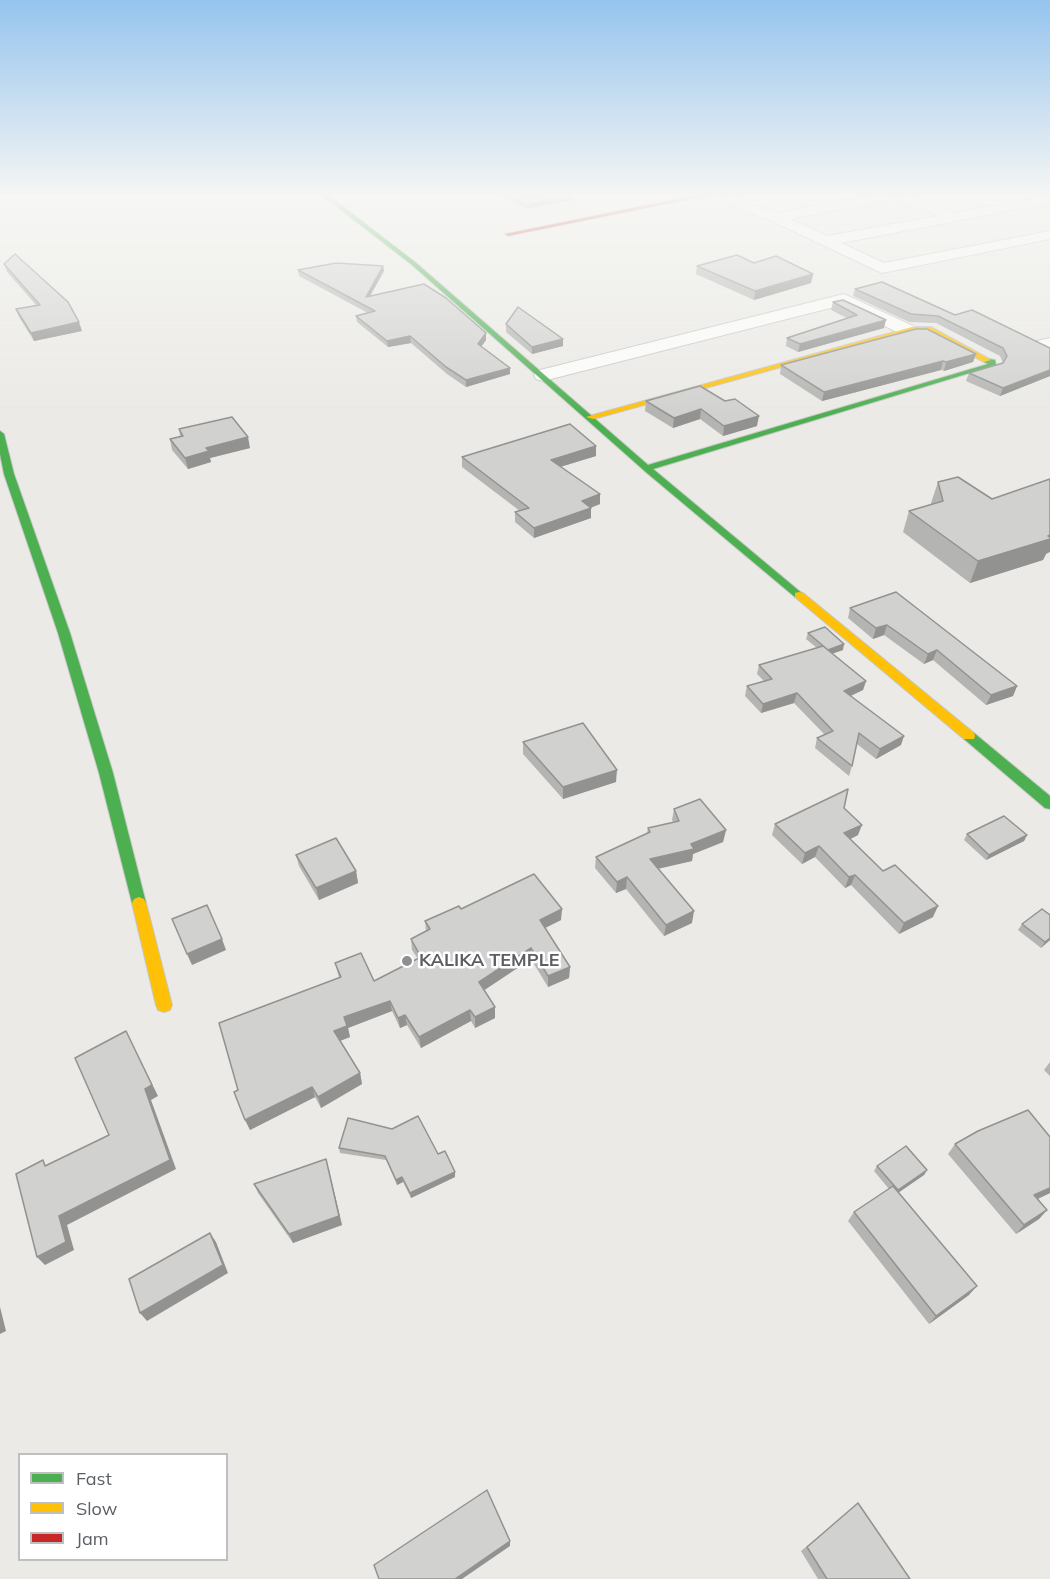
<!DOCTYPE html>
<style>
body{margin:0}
#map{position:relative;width:1050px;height:1579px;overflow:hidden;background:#ebeae6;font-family:Mulish,sans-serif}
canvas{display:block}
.legend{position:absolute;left:18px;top:1453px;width:210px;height:108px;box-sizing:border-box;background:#fff;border:2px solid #bdbfc1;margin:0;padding:8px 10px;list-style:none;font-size:18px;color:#5b5f63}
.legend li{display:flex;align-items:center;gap:12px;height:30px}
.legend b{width:30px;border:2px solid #bdbfc1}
</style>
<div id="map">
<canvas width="1050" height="1579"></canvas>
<ul class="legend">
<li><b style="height:8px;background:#4caf50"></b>Fast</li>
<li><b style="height:8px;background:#ffc107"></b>Slow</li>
<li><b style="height:8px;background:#c62828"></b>Jam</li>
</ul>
</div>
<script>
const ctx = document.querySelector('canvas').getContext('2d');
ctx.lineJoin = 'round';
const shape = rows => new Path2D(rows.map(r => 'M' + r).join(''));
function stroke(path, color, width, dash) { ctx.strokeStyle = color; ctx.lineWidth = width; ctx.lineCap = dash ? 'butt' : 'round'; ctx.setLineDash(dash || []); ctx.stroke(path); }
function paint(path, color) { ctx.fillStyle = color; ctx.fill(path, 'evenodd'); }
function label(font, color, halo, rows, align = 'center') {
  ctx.font = font + ' Mulish,sans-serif'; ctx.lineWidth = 5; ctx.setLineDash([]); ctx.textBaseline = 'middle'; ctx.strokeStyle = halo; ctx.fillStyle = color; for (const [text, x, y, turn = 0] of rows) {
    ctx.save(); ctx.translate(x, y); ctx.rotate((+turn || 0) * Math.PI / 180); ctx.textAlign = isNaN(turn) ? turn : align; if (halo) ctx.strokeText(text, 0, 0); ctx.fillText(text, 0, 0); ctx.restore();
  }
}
const street = shape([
 [719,194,735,194,750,204,776,213,877,194,908,194,955,213,1050,195,1050,203,841,243,884,263,1050,231,1050,239,882,273,770,220,740,210,719,194],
 [896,199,938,216,827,236,790,219,896,199],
 [844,294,913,326,916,330,913,334,901,334,842,305,543,381,536,379,534,375,536,371,844,294],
 [1050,338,1050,349,1043,350,1037,349,1034,345,1037,341,1050,338]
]);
const fast = shape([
 [320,194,327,194,415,262,648,465,988,364,984,362,984,358,995,360,996,365,653,469,804,595,799,598,795,597,647,473,411,264,320,194],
 [0,431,4,434,14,474,70,633,113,773,146,903,144,907,139,909,134,907,132,903,99,773,58,633,4,474,0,454,0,431],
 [969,732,974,733,1050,796,1050,809,1045,808,964,739,963,736,964,733,969,732]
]);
const slow = shape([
 [912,327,931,327,991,360,984,362,927,331,912,331,593,419,586,417,912,327],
 [799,592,803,593,974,733,975,736,974,739,964,739,795,597,795,593,799,592],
 [139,897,144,899,146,903,172,1005,170,1010,164,1012,158,1010,156,1005,132,903,134,899,139,897]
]);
const jam = shape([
 [702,194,715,194,508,236,505,234,702,194]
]);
stroke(street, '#c8c8c8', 2);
stroke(fast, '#c7c7c6', 2);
stroke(slow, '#c7c7c6', 2);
stroke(jam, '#c7c7c6', 2);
paint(street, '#fcfcfb');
paint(fast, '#4caf50');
paint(slow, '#ffc107');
paint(jam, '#c62828');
paint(shape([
 [496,194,571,194,573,195,573,200,526,209],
 [754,263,813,274,811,283,754,300,696,274,697,266],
 [4,264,82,331,34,341,19,317,16,309,36,305,7,272],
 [383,266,384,271,370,296,486,333,486,340,481,347,510,374,466,387,447,374,411,343,388,347,357,322,356,316,368,313,299,276,298,270],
 [855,289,955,315,1050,348,1050,376,1000,396,966,381,969,373,1003,363,1000,356,936,323,909,322,853,296],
 [833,302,884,328,798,352,786,346,787,338,847,318,831,310],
 [506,324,563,346,532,354,506,332],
 [976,354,973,362,944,371,941,370,822,401,780,374,781,365],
 [700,386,757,426,723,436,700,419,673,428,645,411,646,401],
 [179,429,250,448,210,458,211,462,188,469,172,450,170,439,180,436],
 [596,456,560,467,600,504,591,508,591,518,534,538,515,522,515,512,520,511,462,467,462,457],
 [938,482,1046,554,1043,560,970,583,903,532,909,511,931,505,931,503],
 [850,608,1017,686,1013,696,986,705,933,660,924,664,884,635,873,639,848,618],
 [808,633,843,650,832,653,866,681,863,690,851,696,901,745,876,759,857,744,852,766,849,776,815,748,817,738,825,735,794,703,761,713,745,696,747,686,764,681,757,674,759,665,817,648,806,639],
 [523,742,616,782,563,799,523,754],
 [674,809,726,830,723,842,693,854,692,861,658,868,692,923,664,936,626,889,616,893,595,868,596,857,647,833,648,828,673,822,672,820],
 [775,824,858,835,850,839,883,871,933,917,899,934,851,885,845,888,815,857,802,864,772,835],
 [967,834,1027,835,1024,841,986,860,964,840],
 [296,855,356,871,358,883,319,900,299,866],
 [461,909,561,920,545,928,570,967,569,978,548,987,531,959,484,990,495,1018,475,1028,471,1021,421,1048,407,1025,400,1028,392,1011,348,1028,350,1037,340,1041,360,1073,362,1084,321,1108,315,1097,250,1130,238,1090,339,978,335,963,374,981,418,959,412,950,411,939,426,931,425,921],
 [1050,915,1050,940,1041,948,1018,930,1022,924],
 [1050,1062,1050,1076,1044,1070],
 [1050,1137,1050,1193,1038,1199,1047,1210,1039,1219,1016,1234,948,1154,955,1144],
 [339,1148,438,1154,455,1172,455,1177,411,1198,403,1182,397,1185,386,1160,340,1153],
 [877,1166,927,1170,924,1175,899,1192,969,1295,929,1324,848,1221,854,1212,889,1189,874,1171],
 [329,1169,342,1225,293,1243,258,1193,254,1184],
 [852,1509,910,1579,818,1579,801,1551]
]), '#b4b4b2');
paint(shape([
 [573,195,573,200,526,209,526,205],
 [383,266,384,271,366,303,366,297],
 [813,274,811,283,754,300,755,291],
 [886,320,884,328,798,352,800,344],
 [79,322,82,331,34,341,31,333],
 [486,333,486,340,478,351,478,344],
 [410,336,411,343,388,347,387,341],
 [563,339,563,346,532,354,532,347],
 [976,354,973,362,944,371,946,362],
 [943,361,941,370,822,401,824,392],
 [510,368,510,374,466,387,466,380],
 [1050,370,1050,376,1000,396,1003,388],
 [701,409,700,419,673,428,674,418],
 [759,416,757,426,723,436,724,426],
 [248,437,250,448,210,458,211,462,188,469,185,458,206,448],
 [596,446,596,456,550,470,551,460],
 [600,494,600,504,581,511,582,501],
 [591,508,591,518,534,538,534,528],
 [1050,535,1050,552,1046,554,1043,560,970,583,978,561],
 [887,625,884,635,873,639,876,628],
 [844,644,843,650,826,656,828,650],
 [937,650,933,660,924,664,928,654],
 [866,681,863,690,841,700,844,691],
 [1017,686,1013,696,986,705,991,695],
 [797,693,794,703,761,713,763,704],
 [904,736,901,745,876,759,880,749],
 [617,770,616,782,563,799,563,787],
 [862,825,858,835,841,844,844,833],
 [726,830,723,842,693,854,692,861,649,871,650,859],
 [1027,835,1024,841,986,860,989,855],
 [819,846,815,857,802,864,805,853],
 [356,871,358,883,319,900,316,888],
 [855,875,851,885,845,888,849,877],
 [627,877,626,889,616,893,617,882],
 [938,906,933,917,899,934,904,923],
 [562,909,561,920,539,931,540,920],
 [694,911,692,923,664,936,666,925],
 [1050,938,1050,940,1041,948,1045,942],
 [222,939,226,950,192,965,187,954],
 [531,948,531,959,480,993,479,982],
 [570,967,569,978,548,987,548,976],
 [390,1001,392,1011,348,1028,350,1037,337,1042,334,1031,344,1017],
 [495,1007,495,1018,475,1028,475,1017],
 [470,1010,471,1021,421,1048,419,1037],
 [405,1015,407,1025,400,1028,398,1018],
 [126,1031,158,1096,151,1100,176,1169,67,1225,74,1250,45,1265,37,1257,59,1216,145,1089],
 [360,1073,362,1084,321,1108,318,1097],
 [312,1087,315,1097,250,1130,245,1120],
 [326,1159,342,1225,293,1243,289,1234],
 [927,1170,924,1175,895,1195,898,1190],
 [455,1172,455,1177,411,1198,410,1193],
 [402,1177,403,1182,397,1185,396,1180],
 [1050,1188,1050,1193,1026,1204,1034,1195],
 [1047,1210,1039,1219,1016,1234,1024,1225],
 [210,1233,216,1242,228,1273,147,1321,140,1313],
 [977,1286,969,1295,929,1324,936,1316],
 [0,1307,6,1331,0,1334],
 [510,1541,510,1546,462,1579,455,1579]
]), '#929291');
const building = shape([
 [504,194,571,194,573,195,526,205,504,194],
 [15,254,68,302,79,322,31,333,16,309,40,305,4,264,15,254],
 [737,255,754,263,776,256,813,274,755,291,697,266,737,255],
 [336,263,383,266,366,297,424,284,446,298,486,333,478,344,510,368,466,380,446,367,410,336,387,341,356,316,375,311,298,270,336,263],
 [882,282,955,315,972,310,1050,348,1050,370,1003,388,969,373,1003,363,1007,356,1003,348,938,316,911,314,855,289,882,282],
 [843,300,886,320,800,344,787,338,857,315,833,302,843,300],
 [518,307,563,339,532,347,506,324,518,307],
 [916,329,927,329,976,354,946,362,943,361,824,392,781,365,916,329],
 [700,386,725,401,735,399,759,416,724,426,701,409,674,418,646,401,700,386],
 [232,417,248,437,206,448,209,451,185,458,170,439,183,436,179,429,232,417],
 [570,424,596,446,551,460,600,494,582,501,591,508,534,528,515,512,529,508,462,457,570,424],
 [958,477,992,499,1050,479,1050,535,1048,536,1050,537,1050,539,978,561,909,511,943,501,938,482,958,477],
 [896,592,1017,686,991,695,937,650,928,654,887,625,876,628,850,608,896,592],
 [825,627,844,644,828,650,808,633,825,627],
 [823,646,866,681,844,691,904,736,880,749,859,733,852,766,817,738,833,731,797,693,763,704,747,686,772,679,759,665,823,646],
 [583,723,617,770,563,787,523,742,583,723],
 [848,789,844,808,862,825,844,833,883,871,895,865,938,906,904,923,855,875,849,877,819,846,805,853,775,824,848,789],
 [700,799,726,830,691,844,694,849,650,859,694,911,666,925,627,877,617,882,596,857,650,832,648,828,679,821,674,809,700,799],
 [1004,816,1027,835,989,855,967,834,1004,816],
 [336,838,356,871,316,888,296,855,336,838],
 [534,874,562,909,540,920,570,967,548,976,531,948,479,982,495,1007,475,1017,470,1010,419,1037,405,1015,398,1018,390,1001,344,1017,347,1026,334,1031,360,1073,318,1097,312,1087,245,1120,234,1092,238,1090,219,1023,341,977,335,963,361,953,374,981,421,957,411,939,430,929,425,921,459,906,461,909,534,874],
 [207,905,222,939,187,954,172,919,207,905],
 [1042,909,1050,915,1050,938,1045,942,1022,924,1042,909],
 [126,1031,152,1085,145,1089,170,1160,59,1216,66,1242,37,1257,16,1174,43,1160,45,1166,109,1135,75,1058,126,1031],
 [1028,1110,1050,1137,1050,1188,1034,1195,1047,1210,1024,1225,955,1144,978,1131,1028,1110],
 [418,1116,438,1154,445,1151,455,1172,410,1193,402,1177,396,1180,385,1156,339,1148,348,1118,392,1129,418,1116],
 [906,1146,927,1170,898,1190,877,1166,906,1146],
 [326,1159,339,1216,289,1234,254,1184,326,1159],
 [893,1186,977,1286,936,1316,854,1212,893,1186],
 [210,1233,223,1265,140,1313,129,1279,210,1233],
 [487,1490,510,1541,455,1579,379,1579,374,1565,487,1490],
 [858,1503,910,1579,827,1579,807,1547,858,1503]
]);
paint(building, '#d1d1cf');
stroke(building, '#929291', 1.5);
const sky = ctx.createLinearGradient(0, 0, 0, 415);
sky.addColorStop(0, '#95c4ee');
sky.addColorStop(0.47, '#f6f6f4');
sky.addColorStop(1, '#f6f6f400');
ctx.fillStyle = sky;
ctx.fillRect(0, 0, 1050, 415);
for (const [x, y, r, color] of [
 [407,961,6,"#8d9091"]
]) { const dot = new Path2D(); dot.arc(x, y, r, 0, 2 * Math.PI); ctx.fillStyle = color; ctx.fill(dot); stroke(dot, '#fff', 2); }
label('bold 18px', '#5b5f63', '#fff', [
 ["KALIKA TEMPLE",419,961]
], 'left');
</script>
